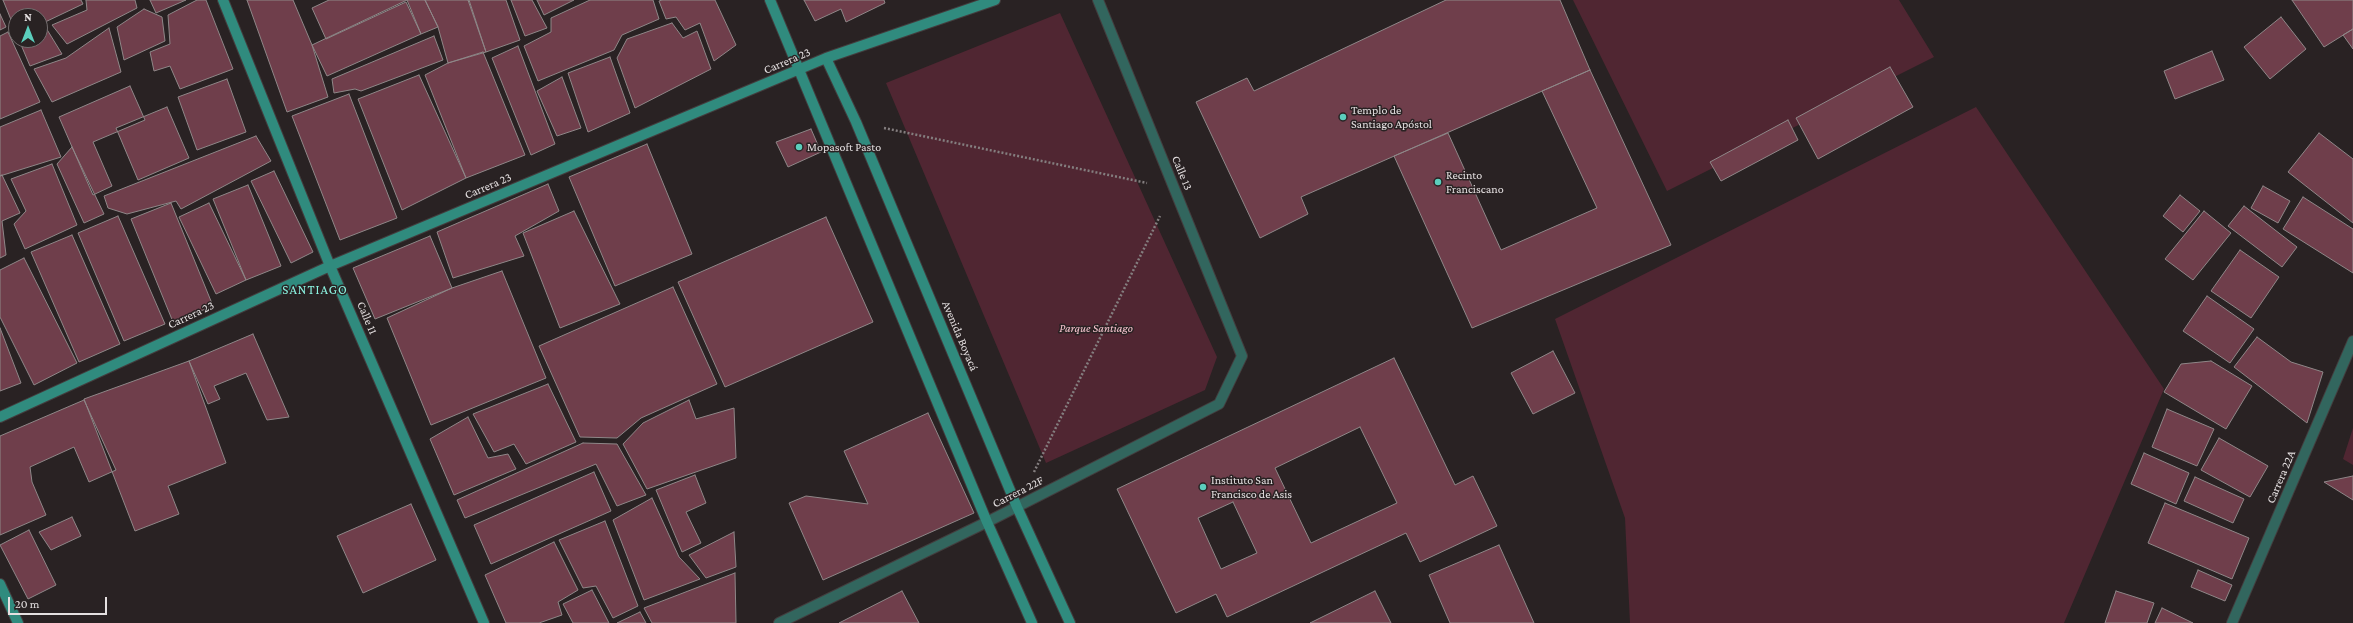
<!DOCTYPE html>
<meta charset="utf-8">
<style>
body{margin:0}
#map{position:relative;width:2353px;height:623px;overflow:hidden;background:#292223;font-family:"Crimson Pro",serif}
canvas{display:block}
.north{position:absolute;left:8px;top:8px;width:40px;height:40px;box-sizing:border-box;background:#292223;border:1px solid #746e6f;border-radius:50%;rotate:0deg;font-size:11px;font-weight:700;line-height:16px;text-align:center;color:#e5e0e1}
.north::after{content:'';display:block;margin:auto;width:14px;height:18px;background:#5bcebc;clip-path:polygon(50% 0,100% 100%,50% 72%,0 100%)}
.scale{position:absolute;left:8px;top:597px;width:99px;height:18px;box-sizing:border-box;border:2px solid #e5e0e1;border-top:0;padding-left:5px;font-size:12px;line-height:14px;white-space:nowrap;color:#e5e0e1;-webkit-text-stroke:3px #292223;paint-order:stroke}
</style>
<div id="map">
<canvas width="2353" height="623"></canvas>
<div class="north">N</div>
<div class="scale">20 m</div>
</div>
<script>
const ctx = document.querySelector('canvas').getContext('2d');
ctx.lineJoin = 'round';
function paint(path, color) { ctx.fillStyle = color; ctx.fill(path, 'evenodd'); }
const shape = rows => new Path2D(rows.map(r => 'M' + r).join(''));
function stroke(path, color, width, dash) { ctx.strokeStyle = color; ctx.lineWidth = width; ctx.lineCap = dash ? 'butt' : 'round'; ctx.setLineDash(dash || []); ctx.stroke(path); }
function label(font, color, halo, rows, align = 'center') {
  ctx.font = font + ' "Crimson Pro",serif'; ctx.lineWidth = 3; ctx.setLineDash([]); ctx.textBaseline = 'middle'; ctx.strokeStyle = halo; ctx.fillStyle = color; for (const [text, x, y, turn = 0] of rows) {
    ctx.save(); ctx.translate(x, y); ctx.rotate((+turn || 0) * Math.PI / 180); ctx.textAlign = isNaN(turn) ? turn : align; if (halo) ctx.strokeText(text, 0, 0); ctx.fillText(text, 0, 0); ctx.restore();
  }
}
paint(shape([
 [1573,0,1899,0,1934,57,1667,191],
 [1060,13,1217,357,1205,390,1046,463,886,83],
 [1976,107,2164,389,2064,623,1630,623,1625,518,1555,319],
 [2353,428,2353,465,2343,459]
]), '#502632');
const building = shape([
 [3,0,81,0,83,4,43,23,62,54,30,66,19,40,40,40,40,16,16,16,16,32,3,0],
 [86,0,135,0,137,8,67,44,52,25,87,10,86,0],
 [150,0,186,0,156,13,150,0],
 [197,0,206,0,233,69,180,89,170,66,154,71,150,52,170,44,168,15,197,0],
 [247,0,293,0,312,45,328,97,287,112,247,0],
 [329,0,425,0,438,27,421,34,406,2,326,39,312,8,329,0],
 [407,0,421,34,327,76,312,45,407,0],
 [425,0,469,0,486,52,448,63,438,27,425,0],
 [468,0,506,0,520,40,486,52,468,0],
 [511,0,532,0,547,28,525,36,511,0],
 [537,0,574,0,544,15,537,0],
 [590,0,653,0,659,19,622,35,614,50,538,81,524,46,551,32,551,18,590,0],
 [662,0,715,0,736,45,714,61,700,23,685,30,676,17,666,19,659,1,662,0],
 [804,0,884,0,885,3,846,22,841,9,815,21,804,0],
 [1446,0,1560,0,1590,70,1301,197,1308,214,1260,238,1196,102,1247,78,1254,91,1446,0],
 [2292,0,2353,0,2353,29,2324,47,2292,0],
 [144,9,162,17,165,41,124,60,117,27,144,9],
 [0,14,6,27,0,30,0,14],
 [2281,17,2306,49,2270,79,2244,47,2281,17],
 [672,23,683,38,697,31,711,69,635,108,617,58,627,39,672,23],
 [109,28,121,72,52,102,34,69,66,58,109,28],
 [2353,29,2353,49,2343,35,2353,29],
 [8,32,40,102,0,119,0,36,8,32],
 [434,36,443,60,361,91,355,89,334,93,332,79,434,36],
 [518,46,555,144,531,155,492,58,518,46],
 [2212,51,2224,80,2175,99,2164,71,2212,51],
 [483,52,525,155,466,178,425,75,448,63,483,52],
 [610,57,630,113,588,132,568,73,610,57],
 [1890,67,1913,107,1818,159,1796,118,1890,67],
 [1590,70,1671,245,1472,328,1394,156,1448,133,1501,250,1597,208,1542,91,1590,70],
 [419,75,466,178,402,210,358,99,419,75],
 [562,77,581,128,557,136,537,91,562,77],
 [227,79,246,132,197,150,178,97,227,79],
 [130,86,145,120,93,142,112,186,93,195,59,117,130,86],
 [349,94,397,218,340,240,292,116,349,94],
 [167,107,189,158,138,180,116,128,167,107],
 [41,110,61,157,0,176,0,127,41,110],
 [1788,120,1798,140,1721,181,1710,162,1788,120],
 [811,129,821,152,788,167,776,142,811,129],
 [2319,133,2353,159,2353,223,2288,172,2319,133],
 [256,136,271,161,181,209,176,201,127,214,108,208,104,196,256,136],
 [647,144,692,254,615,286,569,177,647,144],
 [72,147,104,214,84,223,57,164,72,147],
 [52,164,77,225,25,249,14,224,26,211,11,179,52,164],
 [274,171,313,252,291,263,251,181,274,171],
 [2,175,20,213,2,221,6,255,0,258,0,176,2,175],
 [548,184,559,211,515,236,524,256,453,278,437,232,548,184],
 [248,185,281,266,246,280,213,199,248,185],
 [2263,186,2290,201,2278,223,2251,208,2263,186],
 [2180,195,2200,211,2183,232,2163,216,2180,195],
 [2303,197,2353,229,2353,273,2283,229,2303,197],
 [171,203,213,306,173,322,131,219,171,203],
 [209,203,246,280,216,294,179,217,209,203],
 [2244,206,2297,247,2282,267,2228,226,2244,206],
 [574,211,620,304,560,328,523,233,574,211],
 [2204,211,2231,233,2193,280,2165,259,2204,211],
 [118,216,165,324,124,341,78,233,118,216],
 [826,217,873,322,725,387,678,282,826,217],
 [72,235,120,344,79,362,31,252,72,235],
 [430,236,452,288,375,319,353,268,430,236],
 [2240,250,2279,277,2251,318,2211,291,2240,250],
 [24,258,77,363,34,385,0,317,0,270,24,258],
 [502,271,546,378,431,425,387,318,452,288,502,271],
 [673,287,717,384,641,418,617,438,580,437,539,346,673,287],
 [2207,296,2254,329,2230,363,2183,331,2207,296],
 [0,328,21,383,0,391,0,328],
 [253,334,289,417,267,420,246,373,214,386,220,399,208,404,189,361,253,334],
 [2257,337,2291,362,2323,372,2307,423,2234,367,2257,337],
 [1553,351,1575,393,1533,414,1511,373,1553,351],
 [1394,358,1455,485,1473,476,1497,526,1420,562,1406,533,1227,617,1216,594,1176,613,1117,489,1394,358],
 [1360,427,1397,503,1311,543,1275,468,1360,427],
 [1233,502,1257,553,1221,569,1198,518,1233,502],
 [189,361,226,463,168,486,179,514,135,531,84,399,189,361],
 [2211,361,2252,386,2226,429,2164,392,2181,364,2211,361],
 [548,384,576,442,526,464,514,444,494,452,473,414,548,384],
 [84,400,116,470,89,482,74,447,30,467,32,482,46,515,0,535,0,436,84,400],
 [689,400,696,419,734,408,736,458,647,489,623,444,643,423,689,400],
 [2167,409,2214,429,2197,466,2152,447,2167,409],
 [928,413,974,513,823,580,789,503,806,496,868,504,844,451,928,413],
 [468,417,488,458,508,454,516,469,454,495,430,439,468,417],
 [2219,438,2268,466,2250,497,2201,470,2219,438],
 [583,443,617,444,646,495,617,506,596,464,465,518,457,500,583,443],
 [2144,453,2189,473,2176,504,2131,484,2144,453],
 [594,472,611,511,491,564,474,525,594,472],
 [695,475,706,503,686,512,701,543,682,552,656,490,695,475],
 [2353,476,2353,500,2324,482,2353,476],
 [2195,477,2244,499,2233,523,2184,501,2195,477],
 [652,498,679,557,700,579,644,600,613,520,652,498],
 [2165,503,2249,538,2232,579,2148,543,2165,503],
 [411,504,436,560,363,593,337,536,411,504],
 [72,517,81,536,51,550,39,532,72,517],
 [605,521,638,606,613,618,596,586,583,588,559,540,605,521],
 [29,530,56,585,28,599,0,545,29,530],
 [734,532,736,567,706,578,689,555,734,532],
 [554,542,578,590,558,602,562,615,539,623,506,623,485,575,554,542],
 [1499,545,1534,623,1450,623,1429,575,1499,545],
 [2198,570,2232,585,2225,601,2191,587,2198,570],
 [735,573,736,623,652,623,644,608,735,573],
 [592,590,609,623,573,623,563,604,592,590],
 [902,591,919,623,839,623,902,591],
 [1375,591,1391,623,1310,623,1375,591],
 [2116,591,2154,603,2147,623,2105,623,2116,591],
 [2162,608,2193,623,2155,623,2162,608],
 [640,612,646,623,617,623,640,612]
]);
paint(building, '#6f3e4b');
stroke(building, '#8f8788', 1);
const street = shape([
 [779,623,987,522,1219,404,1242,356,1098,0],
 [2232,623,2353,341]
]);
const secondary = shape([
 [223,0,330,266,484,623],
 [770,0,987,522,1032,623],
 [826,58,856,122,1017,507,1070,623],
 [0,417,330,266,826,58,995,0],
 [0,584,18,623]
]);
stroke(street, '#433d3e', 12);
stroke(secondary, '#433d3e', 12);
stroke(shape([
 [884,128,1147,183],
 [1034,472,1160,216]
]), '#847e7f', 2.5, [2, 2]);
stroke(street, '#32665e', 10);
stroke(secondary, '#308b7e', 10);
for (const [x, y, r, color] of [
 [1343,117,4,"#5bcebc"],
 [799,147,4,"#5bcebc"],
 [1438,182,4,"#5bcebc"],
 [1203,487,4,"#5bcebc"]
]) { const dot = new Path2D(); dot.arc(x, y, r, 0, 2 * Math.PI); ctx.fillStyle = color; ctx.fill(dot); stroke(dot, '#292223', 1.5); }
label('12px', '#e5e0e1', '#292223', [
 ["Carrera 23",787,61,-23],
 ["Calle 13",1182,173,68],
 ["Carrera 23",488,186,-23],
 ["Carrera 23",191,315,-25],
 ["Calle 11",367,318,67],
 ["Avenida Boyacá",960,336,67],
 ["Carrera 22A",2281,477,-67],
 ["Carrera 22F",1018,492,-27]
]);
label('12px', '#e5e0e1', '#292223', [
 ["Templo de",1351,110],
 ["Santiago Apóstol",1351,124],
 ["Mopasoft Pasto",807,147],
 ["Recinto",1446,175],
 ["Franciscano",1446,189],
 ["Instituto San",1211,480],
 ["Francisco de Asis",1211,494]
], 'left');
label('italic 12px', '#f7c4cf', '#292223', [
 ["Parque Santiago",1096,328]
]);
ctx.letterSpacing = '1px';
label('13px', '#8bf2e0', '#292223', [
 ["SANTIAGO",315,290]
]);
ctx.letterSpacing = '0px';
</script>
